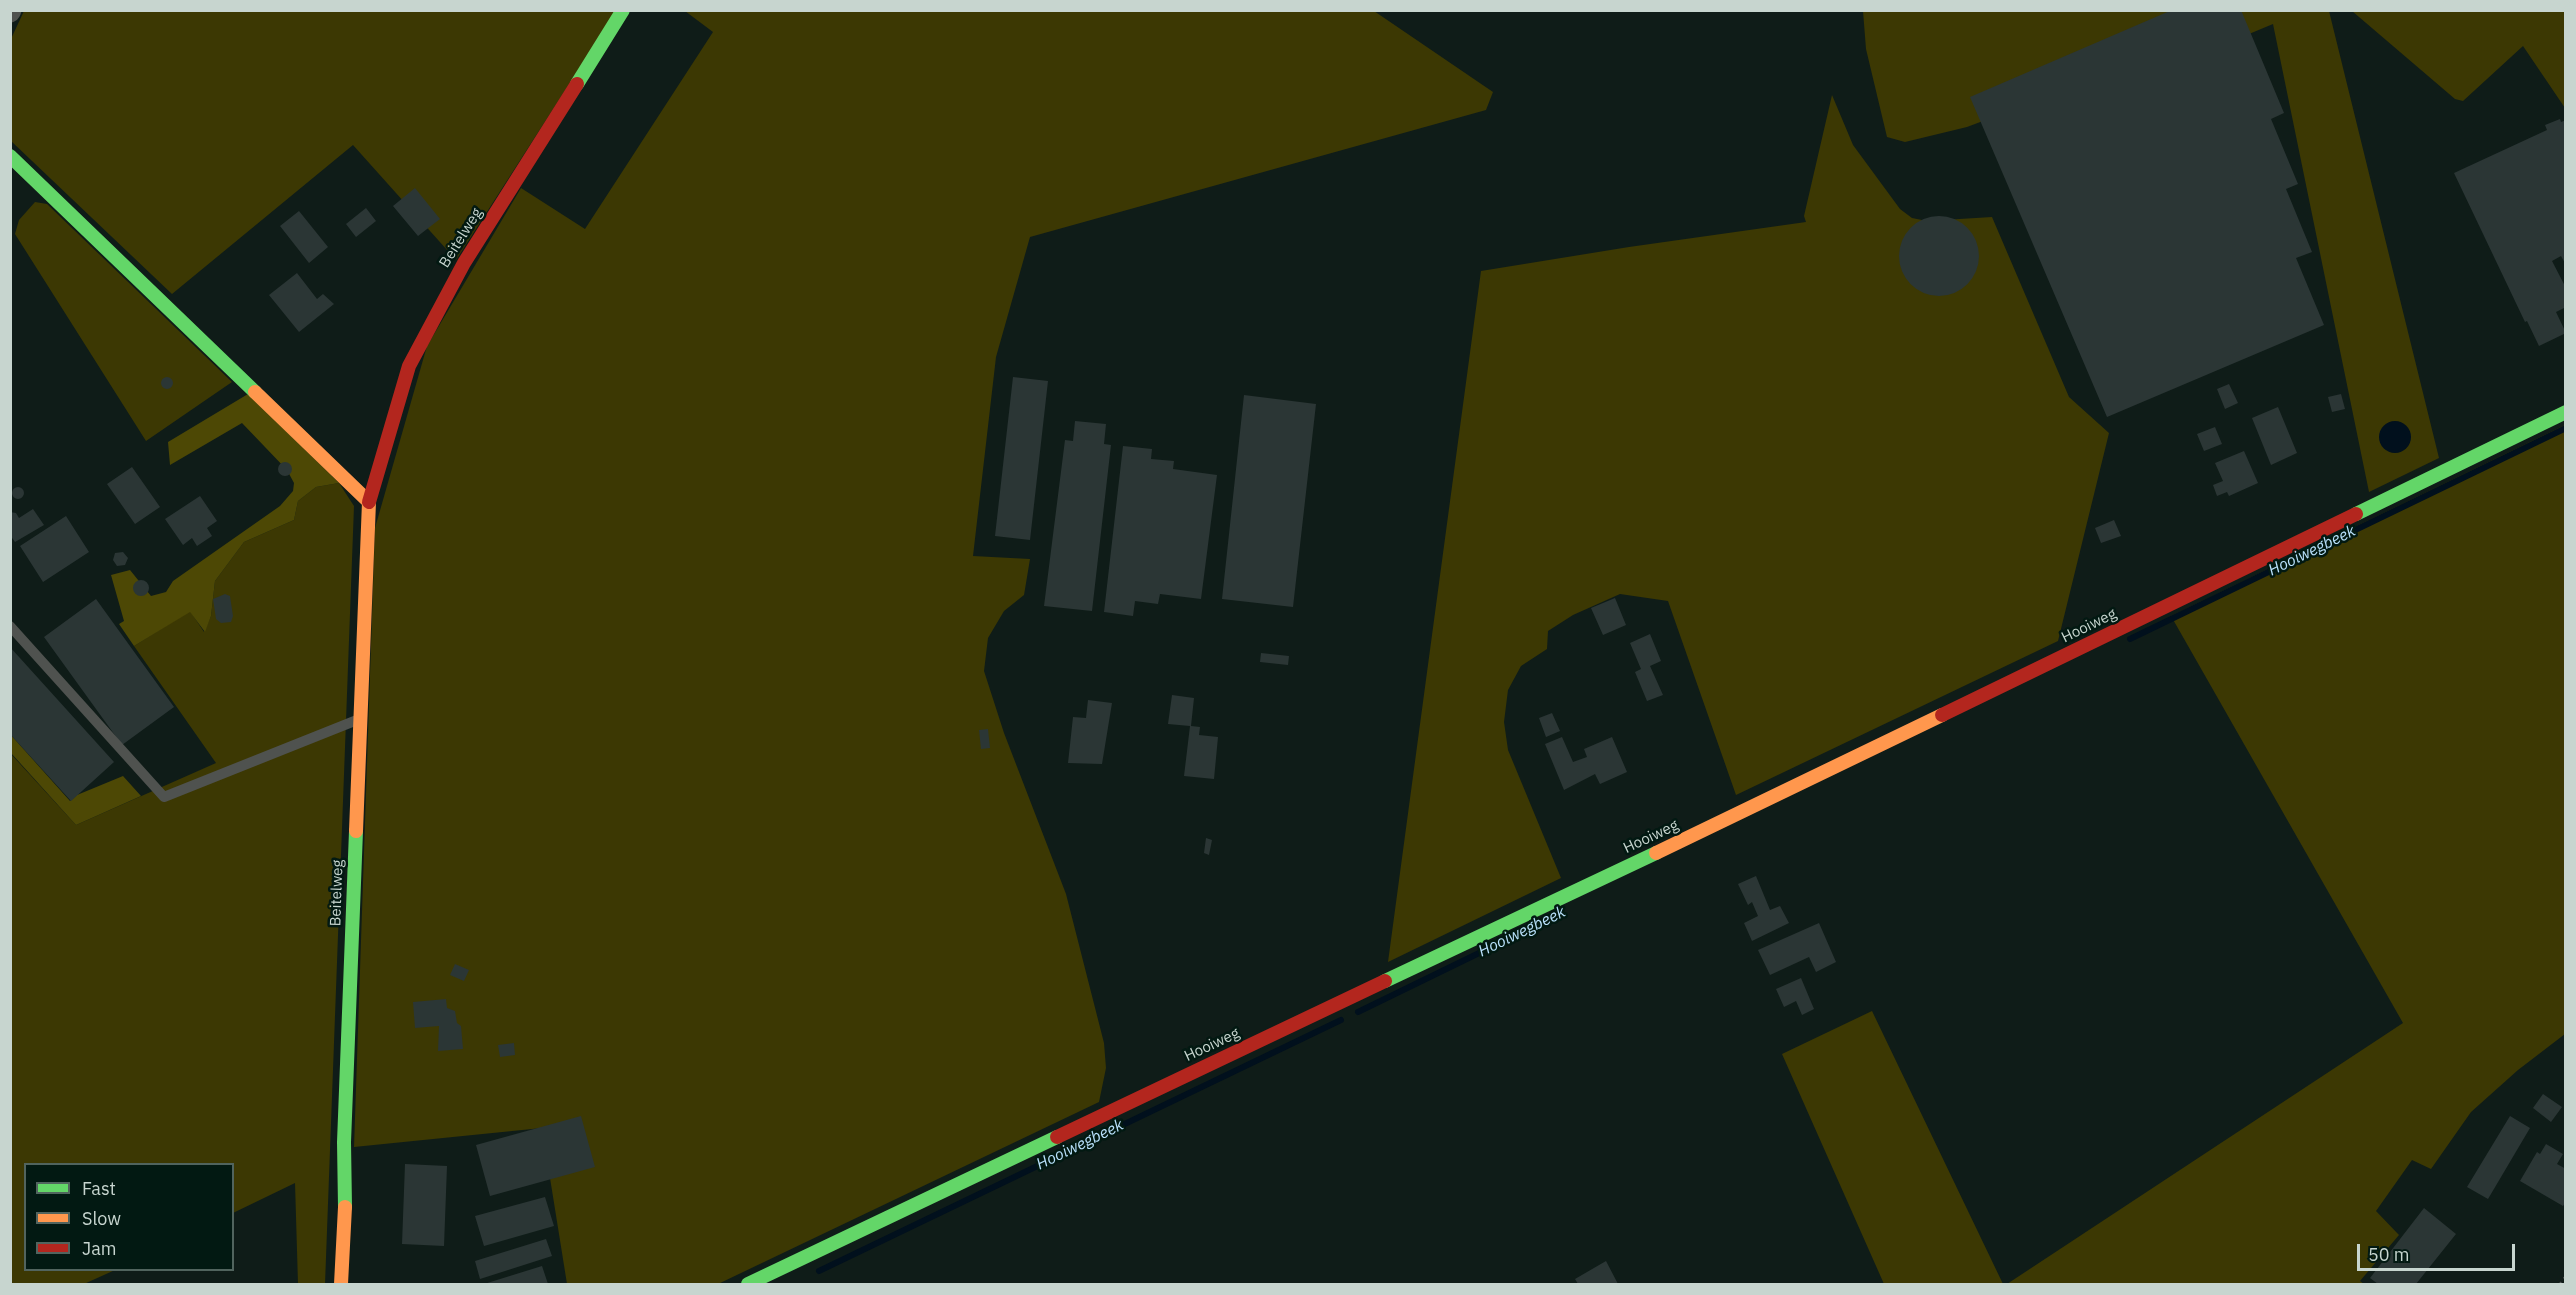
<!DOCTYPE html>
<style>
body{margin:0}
#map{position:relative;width:2576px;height:1295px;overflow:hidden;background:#0f1c18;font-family:"IBM Plex Sans",sans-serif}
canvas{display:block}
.frame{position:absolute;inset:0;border:12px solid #c7d5cf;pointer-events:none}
.legend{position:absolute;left:24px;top:1163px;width:210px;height:108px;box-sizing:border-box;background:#021912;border:2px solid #51645e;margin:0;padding:8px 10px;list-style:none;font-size:18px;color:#c7d5cf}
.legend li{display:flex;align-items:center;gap:12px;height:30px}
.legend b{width:30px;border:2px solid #51645e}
.scale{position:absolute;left:2357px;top:1244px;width:158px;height:27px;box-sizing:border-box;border:3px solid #c7d5cf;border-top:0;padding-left:8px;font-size:18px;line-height:21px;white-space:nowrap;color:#c7d5cf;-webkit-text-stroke:4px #021912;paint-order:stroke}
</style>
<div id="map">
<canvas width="2576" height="1295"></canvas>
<div class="frame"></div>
<ul class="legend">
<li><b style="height:8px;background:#63d668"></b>Fast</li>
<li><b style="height:8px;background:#ff974d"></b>Slow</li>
<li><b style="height:8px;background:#b3261e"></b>Jam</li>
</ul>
<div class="scale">50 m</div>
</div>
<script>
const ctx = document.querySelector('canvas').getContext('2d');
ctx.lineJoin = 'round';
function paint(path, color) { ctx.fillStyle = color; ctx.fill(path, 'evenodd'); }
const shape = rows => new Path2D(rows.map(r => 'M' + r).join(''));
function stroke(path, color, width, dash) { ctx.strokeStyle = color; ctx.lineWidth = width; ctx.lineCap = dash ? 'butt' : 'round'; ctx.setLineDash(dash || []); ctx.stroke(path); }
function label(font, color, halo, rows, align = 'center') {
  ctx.font = font + ' "IBM Plex Sans",sans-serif'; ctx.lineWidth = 5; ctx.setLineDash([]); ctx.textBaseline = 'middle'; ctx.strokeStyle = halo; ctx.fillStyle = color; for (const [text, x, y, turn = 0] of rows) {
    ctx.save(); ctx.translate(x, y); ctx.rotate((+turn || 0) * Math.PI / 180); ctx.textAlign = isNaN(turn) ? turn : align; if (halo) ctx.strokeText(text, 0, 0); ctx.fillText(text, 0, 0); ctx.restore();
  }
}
paint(shape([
 [24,11,616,11,456,260,353,145,172,294,11,141,10,41],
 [685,11,1374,11,1493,92,1486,110,1030,237,996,357,973,556,1030,559,1024,595,1004,611,988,638,984,671,1004,733,1066,894,1104,1043,1106,1068,1099,1102,718,1284,567,1284,542,1128,354,1147,375,528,427,346,521,188,585,229,713,32],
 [1863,11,2329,11,2439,458,2369,492,2273,24,2177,64,2174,49,1967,127,1905,142,1887,137,1866,49],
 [2352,11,2565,11,2565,108,2523,46,2463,101,2455,99],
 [1832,95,1853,145,1900,209,1912,218,1927,221,1992,217,2069,397,2109,433,2058,641,1736,795,1668,601,1620,594,1573,615,1548,631,1547,649,1521,666,1508,690,1504,722,1508,750,1561,878,1388,962,1481,271,1629,247,1806,222,1804,216],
 [35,202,47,204,232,382,146,441,15,234,19,220],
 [2565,425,2565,1034,2518,1070,2471,1112,2431,1169,2412,1160,2376,1211,2399,1235,2360,1281,2364,1284,2007,1284,2403,1023,2171,616],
 [339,483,354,506,325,1284,298,1284,295,1183,233,1213,232,1164,26,1164,26,1270,115,1270,84,1284,11,1284,10,753,76,825,216,763,134,646,190,611,204,632,211,616,215,581,244,542,294,520,298,501,316,487],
 [1872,1011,2003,1284,1884,1284,1782,1054]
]), '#3c3803');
paint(shape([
 [248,394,339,483,316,487,298,501,294,520,244,542,215,581,211,616,205,632,190,612,134,646,119,624,124,621,111,575,130,570,151,596,166,592,173,581,280,506,293,491,294,483,287,470,242,423,170,465,168,442],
 [10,734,70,801,77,795,123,776,141,796,76,825,11,753]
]), '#4d4805');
paint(shape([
 '2379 437a16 16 0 1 1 32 0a16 16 0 1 1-32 0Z'
]), '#01101d');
stroke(shape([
 [2130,639,2566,428],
 [1358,1012,1514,936],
 [819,1271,1341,1020]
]), '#01101d', 6);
paint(shape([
 [2172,10,2241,10,2284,113,2271,119,2298,184,2286,189,2312,252,2296,258,2324,325,2107,417,1970,97],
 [2560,119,2561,122,2566,120,2566,265,2561,256,2552,261,2566,288,2566,307,2556,312,2566,333,2539,346,2527,321,2525,322,2454,173,2547,130,2545,125],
 [415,188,440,219,418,236,393,206],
 [366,208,376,221,356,237,346,224],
 [299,211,328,247,309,263,280,226],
 '1899 256a40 40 0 1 1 80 0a40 40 0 1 1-80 0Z',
 [297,273,317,299,323,294,334,304,299,332,269,295],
 [1013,377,1048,381,1030,540,995,536],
 '161 383a6 6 0 1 1 12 0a6 6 0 1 1-12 0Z',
 [2229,384,2238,403,2225,409,2217,389],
 [2341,394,2345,409,2332,412,2328,397],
 [1244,395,1316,404,1293,607,1222,599],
 [2278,407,2297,453,2271,465,2252,418],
 [1075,421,1106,424,1104,444,1111,445,1092,611,1044,606,1065,440,1073,441],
 [2215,427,2222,444,2204,451,2197,434],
 [1123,446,1152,449,1151,459,1174,461,1173,469,1217,475,1201,599,1160,594,1158,604,1135,601,1133,616,1104,612],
 [2244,451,2258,483,2229,496,2227,492,2217,496,2213,485,2223,481,2215,463],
 '278 469a7 7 0 1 1 14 0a7 7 0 1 1-14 0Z',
 [132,467,160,507,135,524,107,484],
 '12 493a6 6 0 1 1 12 0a6 6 0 1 1-12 0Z',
 [200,496,217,521,207,528,212,536,197,546,192,538,183,545,165,519],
 [33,509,44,525,15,542,10,535,10,512,16,513,19,518],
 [66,516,89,552,43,582,20,546],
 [2114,520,2121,536,2101,543,2095,528],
 [123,552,128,558,125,565,117,566,113,560,115,553],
 '133 588a8 8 0 1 1 16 0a8 8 0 1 1-16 0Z',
 [225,594,230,596,233,616,231,622,221,623,216,619,213,599],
 [1615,598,1626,625,1603,635,1591,608],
 [96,599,174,707,122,745,44,637],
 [1650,634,1661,661,1650,666,1663,695,1647,701,1635,672,1641,669,1630,643],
 [10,647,114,762,71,801,10,734],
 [1261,653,1289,656,1288,665,1260,662],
 [1172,695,1194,698,1191,726,1200,727,1199,735,1218,737,1214,779,1184,776,1190,726,1168,724],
 [1088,700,1112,703,1102,764,1068,763,1073,717,1086,718],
 [1552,713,1560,731,1546,737,1539,718],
 [988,729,990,748,981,749,979,730],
 [1562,737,1573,762,1587,757,1584,749,1612,737,1627,772,1600,784,1595,774,1564,790,1545,744],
 [1206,838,1212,840,1209,855,1204,853],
 [1756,876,1770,910,1780,906,1789,923,1752,941,1744,923,1758,916,1752,902,1748,905,1738,884],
 [1819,923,1836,962,1816,972,1809,957,1770,975,1758,950],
 [455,964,469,970,464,981,450,975],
 [1801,978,1814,1009,1802,1015,1796,1001,1784,1007,1776,989],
 [446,999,447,1008,455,1011,457,1023,461,1026,463,1049,438,1051,439,1026,415,1028,413,1002],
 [514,1043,515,1055,500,1057,498,1045],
 [2543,1094,2562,1107,2551,1122,2533,1108],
 [581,1116,595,1167,490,1196,476,1145],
 [2510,1116,2530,1128,2488,1199,2467,1187],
 [2546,1144,2563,1154,2557,1164,2566,1169,2566,1202,2563,1206,2520,1181,2537,1152,2540,1154],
 [405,1164,447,1166,444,1246,402,1244],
 [545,1197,554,1226,484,1246,475,1216],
 [2424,1208,2456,1234,2416,1284,2378,1284,2370,1278],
 [546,1239,552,1256,480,1279,475,1261],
 [1606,1261,1618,1284,1578,1284,1575,1279],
 [542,1266,548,1284,484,1284]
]), '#2b3635');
stroke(shape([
 [2561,1284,2566,1277]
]), '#505553', 4, [1.5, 4.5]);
stroke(shape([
 [10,626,164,797,357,720]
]), '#4f524f', 10);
stroke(shape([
 [10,12,11,10]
]), '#4f524f', 21);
stroke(shape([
 [577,84,623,10],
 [10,156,255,392],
 [2356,514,2566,412],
 [1385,981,1656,853],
 [345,1207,344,1142,356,831],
 [748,1284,1057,1137]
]), '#63d668', 14);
stroke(shape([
 [255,392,369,502,356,831],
 [1656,853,1942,715],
 [341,1284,345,1207]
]), '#ff974d', 14);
stroke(shape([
 [369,502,409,366,464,263,577,84],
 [1942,715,2356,514],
 [1057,1137,1385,981]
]), '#b3261e', 14);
label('15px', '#c7d5cf', '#021912', [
 ["Beitelweg",461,238,-58],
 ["Hooiweg",2089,626,-26],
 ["Hooiweg",1651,837,-25],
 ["Beitelweg",337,893,-88],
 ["Hooiweg",1212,1045,-25]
]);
label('italic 16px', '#bae2fd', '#021912', [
 ["Hooiwegbeek",2312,551,-26],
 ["Hooiwegbeek",1522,932,-26],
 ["Hooiwegbeek",1080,1145,-26]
]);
</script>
